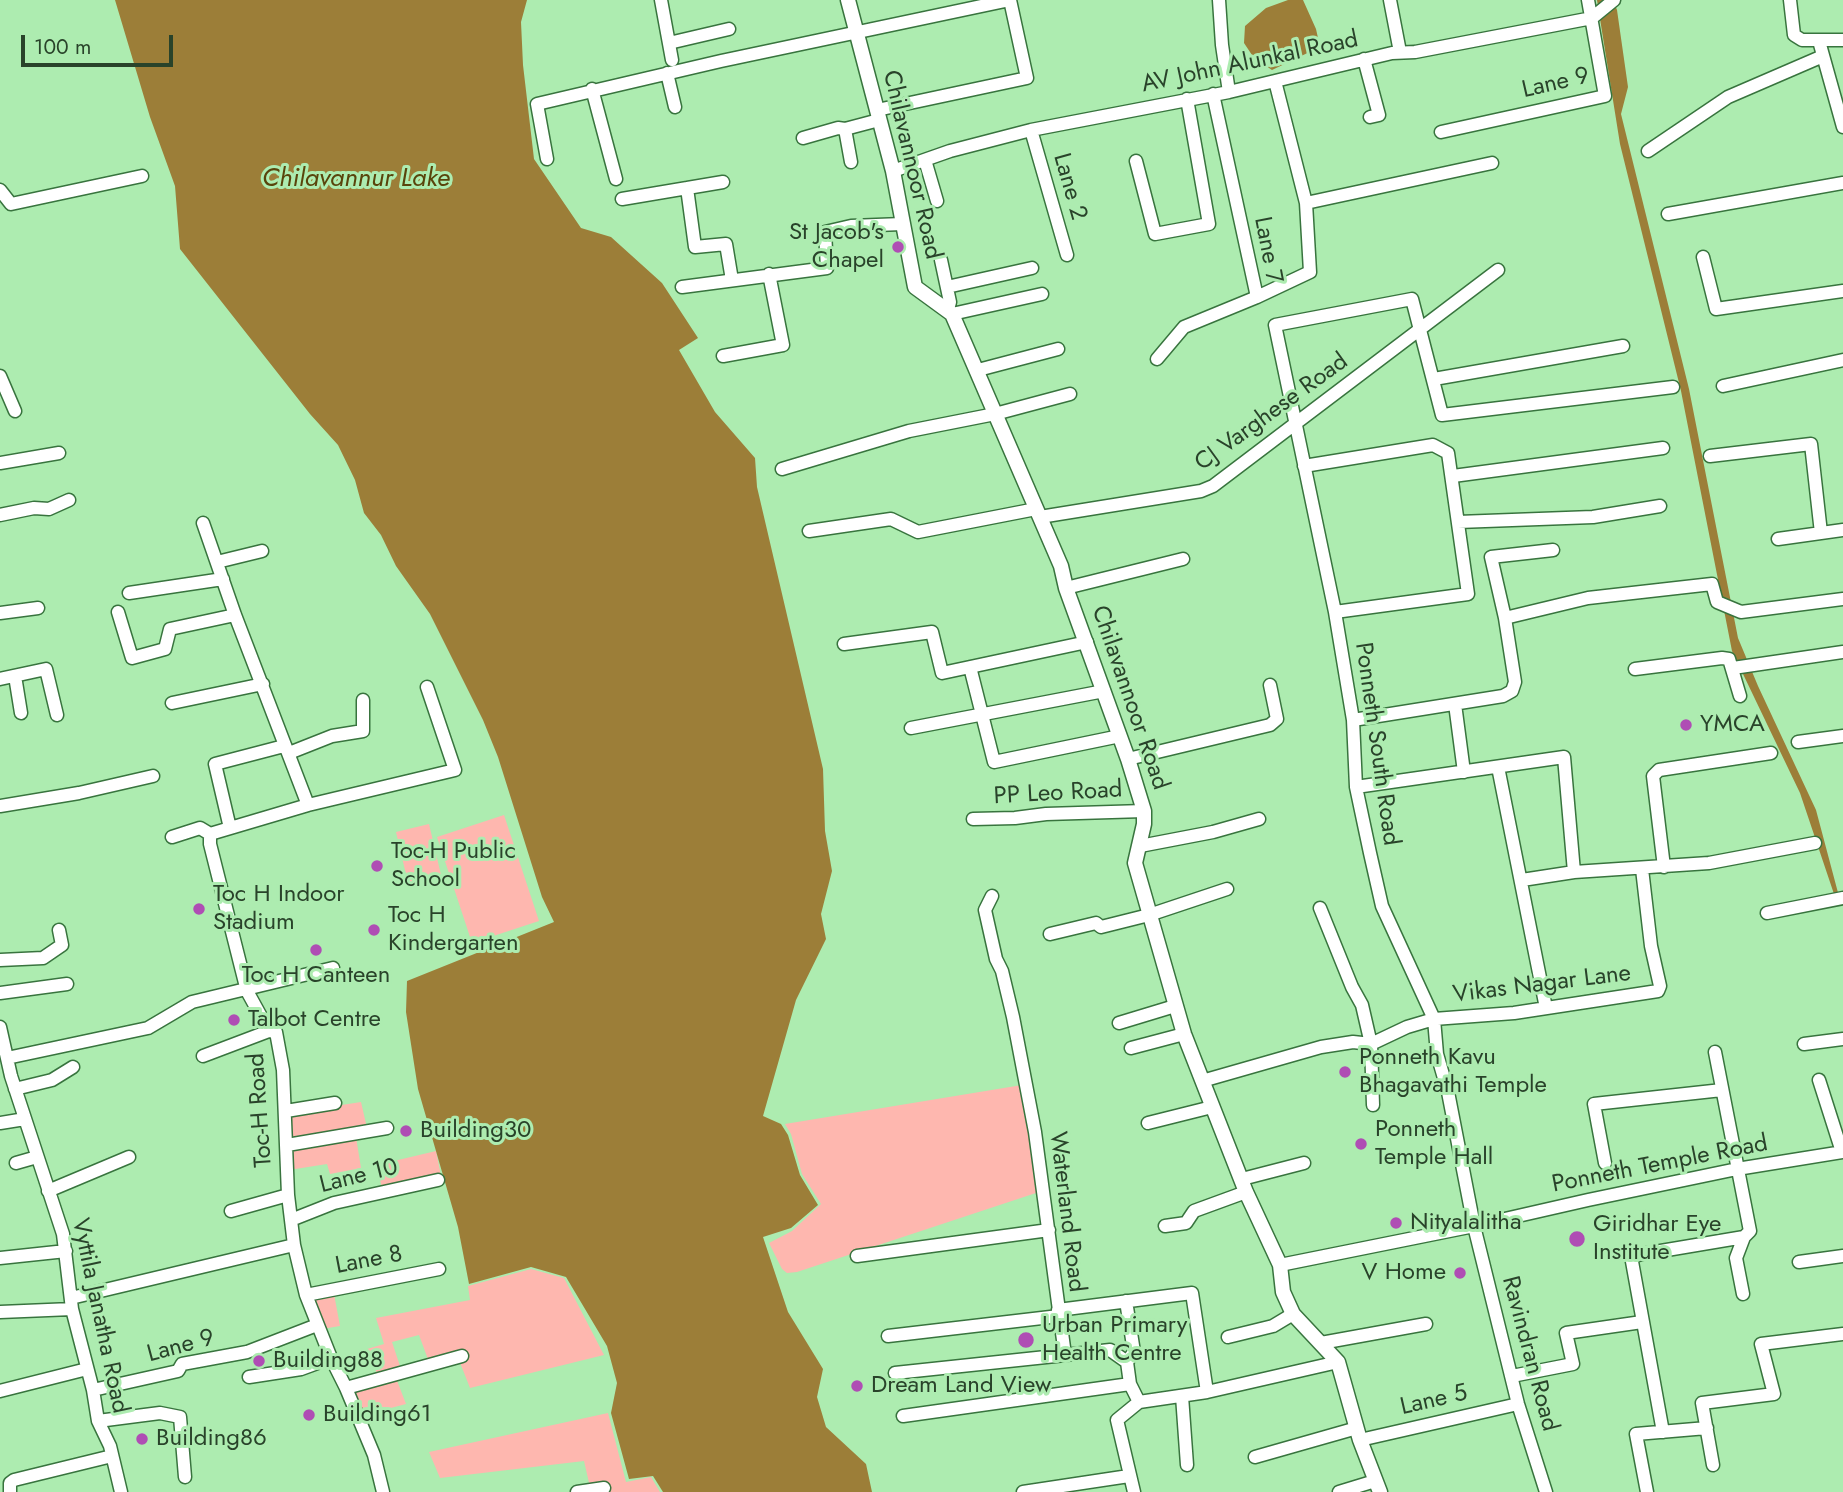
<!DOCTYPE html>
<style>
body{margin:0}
#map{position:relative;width:1843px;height:1492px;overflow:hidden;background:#adecb0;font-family:Jost,sans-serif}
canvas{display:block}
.scale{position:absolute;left:21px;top:35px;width:152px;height:32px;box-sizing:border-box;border:4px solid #29432a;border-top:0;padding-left:9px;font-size:21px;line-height:24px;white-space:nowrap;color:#29432a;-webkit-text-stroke:5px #adecb0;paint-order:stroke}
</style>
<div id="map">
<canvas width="1843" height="1492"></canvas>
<div class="scale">100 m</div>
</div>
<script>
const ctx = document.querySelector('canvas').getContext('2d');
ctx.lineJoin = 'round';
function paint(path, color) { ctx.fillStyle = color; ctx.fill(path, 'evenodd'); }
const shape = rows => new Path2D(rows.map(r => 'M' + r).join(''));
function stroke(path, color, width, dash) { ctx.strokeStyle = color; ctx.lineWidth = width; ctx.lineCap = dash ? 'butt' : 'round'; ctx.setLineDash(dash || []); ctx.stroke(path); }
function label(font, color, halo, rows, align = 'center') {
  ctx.font = font + ' Jost,sans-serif'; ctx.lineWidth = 6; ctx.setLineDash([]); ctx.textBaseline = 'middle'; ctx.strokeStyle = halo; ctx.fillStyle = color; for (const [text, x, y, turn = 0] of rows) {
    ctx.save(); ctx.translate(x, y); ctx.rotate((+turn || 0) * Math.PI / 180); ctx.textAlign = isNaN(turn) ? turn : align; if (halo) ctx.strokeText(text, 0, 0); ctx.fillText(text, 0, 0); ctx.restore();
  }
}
paint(shape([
 [504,815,539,921,472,943,437,837],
 [429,824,441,875,408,883,396,832],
 [1022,1085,1039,1192,797,1272,787,1273,782,1269,769,1243,792,1231,821,1204,802,1174,791,1134,785,1124],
 [361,1102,367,1128,291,1142,290,1113],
 [356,1137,361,1168,330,1174,327,1164,289,1170,291,1148],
 [436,1151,441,1176,382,1189,377,1165],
 [531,1269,564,1278,604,1355,470,1388,459,1360,429,1362,419,1335,392,1342,401,1369,378,1376,367,1349,384,1344,376,1318,470,1300,468,1286],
 [334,1294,340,1326,322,1329,311,1301,314,1297],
 [396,1378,406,1404,364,1415,354,1395,355,1390],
 [608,1413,626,1482,651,1477,660,1492,608,1492,590,1487,584,1461,440,1478,429,1452]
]), '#feb7af');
paint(shape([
 [115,0,527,0,521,22,523,65,534,159,581,228,611,237,662,283,698,338,679,350,715,412,755,458,757,487,823,769,825,831,832,871,821,914,826,939,796,1000,763,1116,781,1124,788,1135,800,1175,818,1205,791,1228,763,1237,788,1312,823,1369,817,1397,826,1427,866,1464,872,1492,663,1492,653,1476,629,1479,611,1413,617,1383,607,1346,566,1277,531,1267,469,1284,458,1227,418,1089,406,1012,407,981,554,922,542,897,498,757,483,720,430,614,396,566,381,535,364,513,355,480,338,445,310,414,180,249,175,186,150,117],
 [1288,0,1303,0,1316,29,1320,47,1272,70,1254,58,1244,43,1245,26,1266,8],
 [1597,0,1613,0,1617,10,1628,87,1621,114,1689,389,1738,638,1758,686,1816,810,1841,904,1834,894,1800,793,1732,651,1681,391,1620,144]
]), '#9c7e38');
const minor = shape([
 [661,0,672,60],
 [1219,0,1222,45,1229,92],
 [1390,0,1400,52],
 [1790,0,1794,35,1802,40,1843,40],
 [1819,41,1843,127],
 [669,43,729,29],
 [1364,59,1379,115,1370,117],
 [667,73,675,107],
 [1275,81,1306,203,1492,163],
 [592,89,616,179],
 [877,110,1027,78,1010,0],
 [1031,130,1067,255],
 [1441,132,1605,96,1588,0],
 [803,138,838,128,845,129],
 [1648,151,1728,97,1823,56],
 [547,159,537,104,721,61,1010,0],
 [925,160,937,201],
 [1136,161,1155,234,1209,224,1187,99],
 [851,162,845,129,879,120],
 [893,171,950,151,1031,130,1229,92,1392,53,1415,52,1592,18,1614,0],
 [687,188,695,247,726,244,732,280],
 [0,190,11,204,142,176],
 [622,199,723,182],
 [1668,214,1843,183],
 [1703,257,1716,309,1843,291],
 [941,260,950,302,948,309],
 [682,287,827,268,825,232,851,226,902,224],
 [947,287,1032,268],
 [1257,297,1310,272,1306,203],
 [952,314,1042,294],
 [723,356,783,345,769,274],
 [1157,359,1184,327,1257,297,1213,94],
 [978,370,1058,349],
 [0,376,15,411],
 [1434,379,1623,346],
 [1723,386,1843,360],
 [1710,456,1811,444,1821,533],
 [0,463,59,453],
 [1304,466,1433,445,1448,453,1468,594,1335,612],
 [782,469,909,431,995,414,1070,394],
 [1453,476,1663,448],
 [0,515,34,508,49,509,69,500],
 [1040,517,1201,491,1213,486,1498,270],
 [1458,522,1593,517,1660,506],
 [203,523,235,615,308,805,210,834,210,844,247,991,269,1031,276,1032,283,1070,288,1195,294,1245,306,1295,331,1358,346,1388,374,1455,383,1492],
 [809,531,891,519,918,532,1036,509],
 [1778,539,1843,530],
 [217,562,262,551],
 [1066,588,1183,559],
 [129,593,223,579],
 [118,612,132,658,165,649,170,629,235,615],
 [0,613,38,608],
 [1505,618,1491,557,1553,550],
 [844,644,932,632,942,673,1087,642],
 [970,667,994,762,1120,736],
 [1733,668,1843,652],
 [1635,669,1722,658,1729,659,1740,696],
 [15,676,21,713],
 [0,679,46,669,57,715],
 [172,703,263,684],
 [1455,704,1464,772],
 [1353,720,1503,696,1512,691,1515,682,1505,618,1588,598,1712,584,1717,602,1741,612,1843,599],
 [911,728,1104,691],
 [1798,742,1843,736],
 [289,753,332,736,363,731,363,700],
 [1128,759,1270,725,1277,719,1270,685],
 [1498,767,1546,1008],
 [1356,787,1564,757,1574,872],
 [308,805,455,770,427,687],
 [0,806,79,793,153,776],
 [973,819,1015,818,1046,814,1144,811],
 [230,828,215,764,284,746],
 [172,837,200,828,210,834],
 [1140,846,1213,832,1259,819],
 [1664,867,1653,776,1659,770,1771,753],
 [1522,880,1574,872,1709,863,1815,843],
 [992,896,985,910,996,959,1002,971,1013,1017,1035,1132,1065,1355,1110,1350,1127,1362,1130,1384,1139,1402],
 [1320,908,1352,987,1362,1005,1371,1044,1373,1105],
 [1767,913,1843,898],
 [1050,934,1096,923,1101,927,1149,915,1227,889],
 [0,960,43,958,62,945,59,930],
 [0,993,67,984],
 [1119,1023,1175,1006],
 [0,1027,11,1076,63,1234,72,1309,93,1390,98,1421,110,1446,121,1492],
 [1804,1044,1843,1039],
 [1131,1048,1184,1034],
 [1715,1052,1750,1231,1744,1237,1736,1258,1743,1294],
 [203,1056,269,1031],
 [7,1058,148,1028,192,1002,333,968],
 [1819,1080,1842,1152],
 [1202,1081,1321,1047,1353,1042,1371,1044,1407,1027,1434,1019,1514,1013,1658,991,1660,986,1651,946,1642,869],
 [15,1089,52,1080,73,1067],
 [286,1111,335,1103],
 [0,1123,25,1119],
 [1148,1123,1212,1107],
 [287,1145,387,1128],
 [16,1163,37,1157],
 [1605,1163,1594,1104,1722,1090],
 [1242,1179,1304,1163],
 [48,1191,129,1157],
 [231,1211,288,1195],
 [291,1220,334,1203,438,1180],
 [1165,1226,1186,1223,1194,1211,1246,1192],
 [857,1256,1049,1230],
 [0,1258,66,1251],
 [1799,1262,1843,1256],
 [1280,1265,1474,1226,1588,1200,1737,1169,1843,1152],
 [306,1295,439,1269],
 [71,1298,294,1245],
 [1126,1301,1134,1352,1127,1362],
 [1058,1310,1192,1293,1207,1392],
 [0,1312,72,1309],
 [888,1336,1059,1316],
 [1228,1337,1273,1326,1293,1314],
 [1321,1343,1426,1324],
 [895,1373,1065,1355],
 [1512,1376,1573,1364,1566,1333,1642,1322],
 [249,1377,301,1369,331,1358],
 [346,1388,462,1356],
 [93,1390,178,1371,182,1364,247,1352,317,1325],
 [0,1391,87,1369],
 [1182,1396,1187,1465],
 [1139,1402,1207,1392,1338,1362],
 [903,1416,1130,1384],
 [98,1421,160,1413,180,1417,185,1477],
 [1663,1432,1631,1256,1744,1237],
 [1360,1440,1518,1404],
 [1255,1457,1357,1428],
 [1713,1465,1702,1403,1774,1394,1761,1344,1843,1334],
 [10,1492,10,1483,14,1480,112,1456],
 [577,1492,604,1488],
 [1023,1492,1129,1476],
 [1134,1492,1117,1420,1139,1402],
 [1339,1492,1375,1481],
 [1546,1492,1518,1404,1474,1226,1448,1092,1437,1054,1434,1019,1382,906,1370,853,1356,787,1353,720,1335,612,1275,325,1412,299,1442,415,1673,387],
 [1647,1492,1636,1434,1707,1428]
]);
const tertiary = shape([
 [848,0,893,171,915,287,952,314,1061,566,1066,588,1128,759,1144,811,1144,824,1135,863,1184,1034,1246,1192,1280,1265,1283,1292,1293,1314,1338,1362,1360,1440,1380,1492]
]);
stroke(minor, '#38743e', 15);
stroke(tertiary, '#38743e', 17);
stroke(minor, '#fff', 12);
stroke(tertiary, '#fff', 14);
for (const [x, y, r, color] of [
 [898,247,7,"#af4db4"],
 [1686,725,7,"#af4db4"],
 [377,866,7,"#af4db4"],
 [199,909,7,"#af4db4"],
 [374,930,7,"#af4db4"],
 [316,950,7,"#af4db4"],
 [234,1020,7,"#af4db4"],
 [1345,1072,7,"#af4db4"],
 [406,1131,7,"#af4db4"],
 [1361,1144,7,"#af4db4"],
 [1396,1223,7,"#af4db4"],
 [1577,1239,9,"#af4db4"],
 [1460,1273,7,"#af4db4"],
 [1026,1340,9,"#af4db4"],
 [259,1361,7,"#af4db4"],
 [857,1386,7,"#af4db4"],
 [309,1415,7,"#af4db4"],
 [142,1439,7,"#af4db4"]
]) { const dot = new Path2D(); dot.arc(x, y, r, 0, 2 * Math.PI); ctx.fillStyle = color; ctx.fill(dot); stroke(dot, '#adecb0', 2.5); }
label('24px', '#29432a', '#adecb0', [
 ["AV John Alunkal Road",1250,63,-12],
 ["Lane 9",1556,84,-13],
 ["Chilavannoor Road",911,165,77],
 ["Lane 2",1069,187,74],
 ["Lane 7",1267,250,79],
 ["CJ Varghese Road",1272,413,-36],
 ["Chilavannoor Road",1129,698,71],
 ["Ponneth South Road",1376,744,82],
 ["PP Leo Road",1058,794,-3],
 ["Vikas Nagar Lane",1542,985,-7],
 ["Toc-H Road",261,1110,-94],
 ["Ponneth Temple Road",1660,1165,-11],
 ["Lane 10",359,1177,-14],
 ["Waterland Road",1066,1212,83],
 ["Lane 8",369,1261,-11],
 ["Vyttila Janatha Road",99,1316,78],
 ["Lane 9",181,1347,-15],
 ["Ravindran Road",1529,1354,75],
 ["Lane 5",1434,1401,-13]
]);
label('24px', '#29432a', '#adecb0', [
 ["St Jacob's",884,233,"right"],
 ["Chapel",884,261,"right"],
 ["YMCA",1700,725],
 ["Toc-H Public",391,852],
 ["School",391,880],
 ["Toc H Indoor",213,895],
 ["Stadium",213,923],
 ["Toc H",388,916],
 ["Kindergarten",388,944],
 ["Toc H Canteen",316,976,"center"],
 ["Talbot Centre",248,1020],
 ["Ponneth Kavu",1359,1058],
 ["Bhagavathi Temple",1359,1086],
 ["Ponneth",1375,1130],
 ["Temple Hall",1375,1158],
 ["Building30",420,1131],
 ["Nityalalitha",1410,1223],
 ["Giridhar Eye",1593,1225],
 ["Institute",1593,1253],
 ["V Home",1446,1273,"right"],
 ["Urban Primary",1042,1326],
 ["Health Centre",1042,1354],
 ["Building88",273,1361],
 ["Dream Land View",871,1386],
 ["Building61",323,1415],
 ["Building86",156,1439]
], 'left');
label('italic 26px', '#59440b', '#adecb0', [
 ["Chilavannur Lake",356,180]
]);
</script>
